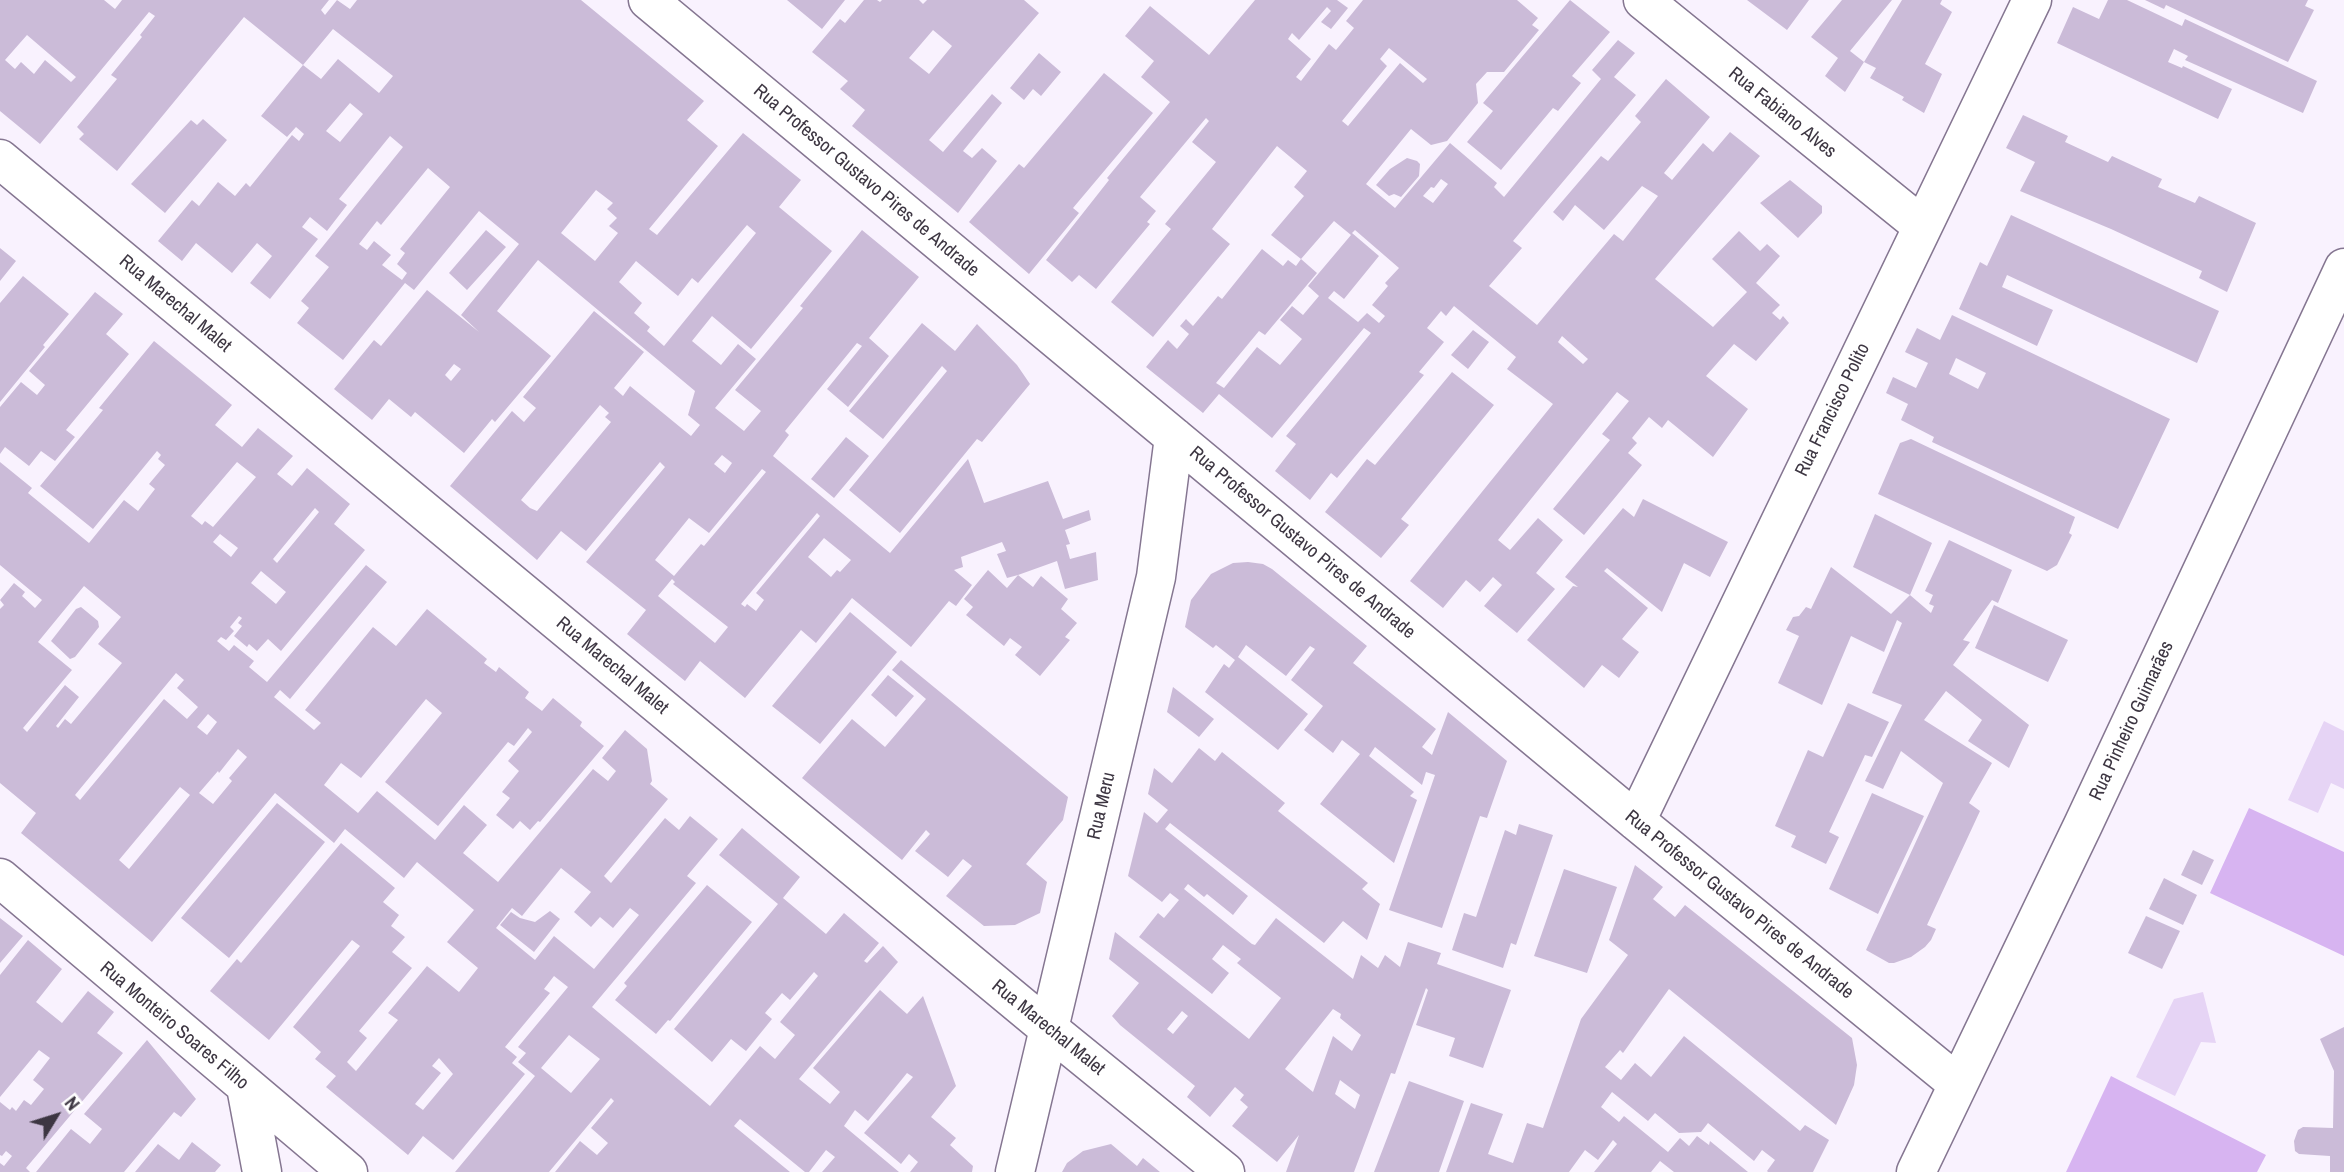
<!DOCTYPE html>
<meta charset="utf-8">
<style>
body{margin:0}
#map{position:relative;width:2344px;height:1172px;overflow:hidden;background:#f9f2fe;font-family:"Archivo Narrow",sans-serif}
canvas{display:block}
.north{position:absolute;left:21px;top:1081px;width:70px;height:70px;-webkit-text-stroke:5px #fff;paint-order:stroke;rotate:52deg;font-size:19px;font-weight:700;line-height:28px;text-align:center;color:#3d3642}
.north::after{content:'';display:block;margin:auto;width:24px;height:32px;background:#3d3642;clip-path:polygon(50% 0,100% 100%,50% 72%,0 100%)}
</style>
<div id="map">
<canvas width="2344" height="1172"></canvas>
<div class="north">N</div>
</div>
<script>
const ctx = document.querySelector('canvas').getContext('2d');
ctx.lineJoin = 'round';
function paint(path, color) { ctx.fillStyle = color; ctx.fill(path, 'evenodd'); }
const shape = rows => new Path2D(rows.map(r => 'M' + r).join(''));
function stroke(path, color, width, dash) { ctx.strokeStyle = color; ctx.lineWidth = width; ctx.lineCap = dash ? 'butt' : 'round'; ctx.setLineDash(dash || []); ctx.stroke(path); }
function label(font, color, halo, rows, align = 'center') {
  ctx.font = font + ' "Archivo Narrow",sans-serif'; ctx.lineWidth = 6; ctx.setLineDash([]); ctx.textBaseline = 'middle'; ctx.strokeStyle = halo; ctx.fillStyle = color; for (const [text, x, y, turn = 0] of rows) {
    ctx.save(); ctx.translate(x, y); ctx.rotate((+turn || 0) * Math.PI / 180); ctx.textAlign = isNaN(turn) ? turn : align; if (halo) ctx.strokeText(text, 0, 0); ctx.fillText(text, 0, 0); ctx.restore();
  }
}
paint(shape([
 [2249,808,2344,852,2344,956,2210,893],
 [2111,1076,2266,1155,2257,1172,2066,1172]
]), '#d7b4f1');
paint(shape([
 [2324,721,2344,731,2344,789,2331,783,2318,813,2288,800],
 [2203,992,2216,1043,2201,1042,2175,1096,2136,1077,2174,999]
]), '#e6d4f5');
paint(shape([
 [0,0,104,0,115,9,122,0,329,0,321,10,325,15,337,0,350,9,357,0,581,0,704,101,687,120,718,146,649,229,657,235,743,133,801,180,779,207,832,251,751,349,712,316,692,341,721,365,738,344,756,359,715,408,744,431,761,411,735,390,803,308,800,306,862,230,919,277,869,338,889,356,848,407,827,389,862,346,857,343,785,431,789,435,773,456,890,553,968,459,984,503,1048,481,1063,519,1089,510,1091,520,1065,530,1070,544,1066,545,1070,559,1096,552,1098,580,1065,589,1057,561,1018,575,1033,587,1041,576,1068,599,1061,609,1077,623,1065,637,1070,640,1040,676,1015,655,1022,647,1010,638,1004,646,966,615,973,607,964,599,988,570,1007,588,1018,575,1007,578,997,554,1006,551,1002,542,961,557,963,567,954,570,972,585,956,606,949,601,911,647,852,598,816,643,801,630,745,698,700,661,685,681,627,634,646,610,586,562,665,467,660,462,586,551,561,531,537,560,450,486,512,411,524,422,536,408,523,397,594,311,644,352,614,388,623,396,630,386,691,436,700,425,688,415,695,391,538,260,497,311,551,356,495,422,492,419,464,453,415,412,411,417,389,399,372,420,334,389,374,340,381,346,427,290,479,332,461,315,519,244,479,211,414,290,405,283,343,360,297,323,309,308,301,301,329,267,315,256,403,147,390,136,339,199,347,205,327,231,310,217,302,227,318,239,270,299,250,283,272,256,257,243,232,273,196,243,182,261,158,241,192,200,199,206,218,182,235,196,246,183,250,187,292,135,299,141,304,134,296,127,287,137,261,116,303,65,244,17,117,171,79,139,84,134,77,127,117,79,111,75,142,37,140,35,155,16,149,12,40,144,0,111],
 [333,29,393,76,379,93,338,59,321,79,303,65],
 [27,35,76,77,71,82,45,60,34,74,21,62,15,69,5,60],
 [350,103,363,114,340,142,326,131],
 [428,168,450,187,400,249,405,253,397,264,407,273,402,280,382,265,391,255,374,241,367,250,359,244,377,221,381,225],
 [596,190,613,203,607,209,617,218,609,226,618,233,595,261,561,233],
 [747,225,756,233,664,346,647,331,650,327,634,313,642,303,619,282,636,261,678,296,692,278,698,283],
 [454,364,461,369,451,381,445,375],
 [600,405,609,413,605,417,611,422,537,511,530,508,521,500],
 [722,455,732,463,725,473,714,464],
 [762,469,766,472,704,546,701,544,674,576,655,560,689,518,709,533],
 [817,513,820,516,756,593,764,600,756,611,747,604,745,607,741,604],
 [824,538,851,560,840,572,837,570,831,577,808,557],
 [672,579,675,582,673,584,728,627,715,643,658,596],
 [787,0,845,0,822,29],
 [864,0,877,0,880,2,882,0,919,0,923,4,927,0,1024,0,1039,13,929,140,943,152,992,94,1002,103,963,151,972,158,982,148,997,161,958,213,852,126,865,110,840,89,848,81,812,52,840,19,845,23],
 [933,30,952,46,929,74,909,58],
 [1255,0,1337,0,1348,8,1331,29,1321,22,1331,11,1327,7,1299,40,1292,33,1288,39,1311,59,1296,77,1301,81,1329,44,1336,50,1354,28,1346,21,1363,0,1517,0,1538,18,1532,25,1539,30,1504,72,1487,72,1476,84,1478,103,1447,141,1431,145,1411,129,1366,184,1395,208,1450,143,1497,183,1494,187,1504,197,1601,79,1592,70,1618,40,1635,53,1614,77,1636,95,1513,241,1522,248,1489,286,1537,325,1614,234,1623,241,1658,196,1642,186,1604,230,1575,205,1563,221,1553,212,1601,156,1608,161,1641,122,1635,116,1666,79,1710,117,1664,173,1672,180,1703,143,1713,152,1730,132,1760,156,1655,279,1713,327,1747,292,1712,259,1739,231,1760,251,1767,244,1780,256,1756,283,1780,305,1772,313,1780,320,1783,316,1789,323,1756,361,1734,344,1706,376,1748,409,1713,457,1668,420,1662,428,1649,417,1632,438,1637,443,1628,453,1642,465,1584,535,1553,509,1610,440,1602,434,1629,401,1617,392,1498,540,1510,550,1538,518,1563,540,1536,573,1555,589,1517,633,1484,606,1502,585,1493,577,1480,592,1466,580,1443,608,1410,581,1553,404,1507,369,1516,357,1454,306,1446,316,1441,311,1427,328,1444,342,1419,372,1424,375,1337,478,1331,473,1310,500,1275,471,1296,444,1286,436,1371,333,1364,328,1272,438,1219,394,1203,413,1146,367,1168,340,1177,349,1189,334,1180,326,1186,319,1193,326,1218,296,1222,299,1262,249,1283,266,1288,260,1296,266,1301,259,1271,235,1304,196,1294,187,1307,171,1277,146,1212,229,1230,244,1153,337,1111,302,1171,229,1165,224,1216,162,1192,142,1209,121,1206,118,1140,197,1156,211,1147,222,1150,224,1096,289,1079,275,1072,282,1046,260,1109,180,1107,178,1170,102,1141,77,1154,61,1125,36,1150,6,1209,55],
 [1389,48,1427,79,1423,83,1400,63,1348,126,1342,121,1387,66,1380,59],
 [1441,179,1448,184,1433,203,1423,196,1431,187,1434,188],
 [1334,221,1351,235,1308,286,1319,296,1303,315,1292,306,1280,320,1302,339,1280,365,1257,347,1224,388,1216,383,1259,331,1265,335,1317,273,1301,259],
 [1355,230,1399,268,1385,283,1388,286,1372,305,1385,316,1379,323,1367,313,1358,322,1328,298,1334,291,1344,299,1379,256,1352,233],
 [1562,336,1588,359,1583,364,1559,343,1558,342],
 [1570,0,1610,32,1572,76,1581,83,1558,111,1553,108,1501,170,1467,142,1493,111,1483,103],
 [1747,0,1809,0,1787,30],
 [1842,0,1892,0,1850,51,1864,62,1845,92,1825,76,1838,58,1811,37],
 [1902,0,1942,0,1940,4,1952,12,1925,64,1942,74,1924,113,1902,100,1904,97,1870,78,1876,68,1864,62],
 [2108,0,2127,0,2182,26,2185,19,2317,81,2303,113,2185,60,2188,56,2174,49,2168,62,2182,68,2183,66,2232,89,2218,119,2057,43,2073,7,2099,19],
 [2145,0,2308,0,2305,6,2314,10,2288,62,2166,5,2164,9],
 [1039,53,1061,72,1041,96,1033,89,1024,100,1010,88],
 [1104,73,1153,113,1073,208,1079,213,1029,274,969,222,1019,164,1024,168],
 [2023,115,2068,136,2065,142,2108,162,2112,156,2162,179,2158,187,2195,203,2199,196,2256,223,2227,292,2199,278,2202,271,2111,229,2020,191,2035,162,2006,148],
 [203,119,227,140,165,213,131,184,191,120,197,125],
 [1407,158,1417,161,1420,164,1419,176,1401,197,1394,194,1389,196,1376,185,1390,169],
 [1790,180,1822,206,1822,213,1798,238,1760,203],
 [2011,215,2219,311,2197,363,2007,275,2002,287,2053,310,2037,346,1959,309,1980,262,1987,266],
 [486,230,506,247,467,290,449,273],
 [0,248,16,261,0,281],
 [23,276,69,314,43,345,45,347,0,402,0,303],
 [95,292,123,314,106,334,129,354,66,430,75,437,55,461,41,451,29,466,5,447,0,454,0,407,21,382,37,395,45,385,29,371],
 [1952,315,2170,419,2118,529,1932,442,1934,437,1901,420,1908,404,1886,393,1893,377,1916,388,1928,363,1905,352,1917,328,1940,340],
 [1956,358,1986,373,1978,389,1949,374],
 [922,323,955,351,977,324,1017,365,1030,384,982,442,977,439,900,533,849,490,947,371,942,366,883,439,849,411],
 [1473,330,1489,342,1468,369,1451,355],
 [154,341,232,405,215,425,242,447,258,428,293,456,277,474,292,486,307,468,350,504,334,524,365,550,281,651,268,639,257,651,249,644,247,647,234,636,242,626,238,623,242,618,239,616,230,627,234,631,226,640,221,637,217,641,229,651,234,645,254,661,249,667,267,682,366,565,387,582,290,699,280,690,274,697,314,730,321,723,305,710,373,627,396,646,427,609,487,659,484,663,496,672,499,667,529,692,525,698,542,711,553,698,582,722,580,726,604,746,540,822,538,821,530,830,520,821,513,829,496,815,510,798,502,792,519,771,508,761,532,732,528,728,514,746,508,742,438,826,385,782,442,713,426,699,361,778,341,763,324,785,358,813,377,791,435,840,464,805,487,825,463,853,498,882,593,769,608,781,616,771,602,758,625,730,647,749,652,781,650,784,668,799,604,876,611,883,665,818,679,830,690,816,718,839,687,876,696,883,592,1007,710,1106,760,1046,775,1059,795,1035,780,1022,818,976,814,972,790,1000,782,993,765,1013,772,1019,746,1051,731,1039,712,1062,674,1029,778,904,719,855,742,828,800,877,783,898,826,934,844,913,879,943,864,961,867,963,883,946,898,962,799,1079,830,1104,840,1092,813,1068,880,990,907,1014,923,996,956,1086,931,1117,956,1138,950,1145,973,1166,972,1172,910,1172,918,1162,909,1154,901,1164,864,1133,913,1077,907,1073,868,1121,855,1110,844,1126,899,1172,822,1172,835,1157,826,1150,809,1172,805,1172,740,1119,734,1126,790,1172,555,1172,580,1141,597,1155,608,1143,591,1128,614,1101,611,1098,549,1172,455,1172,535,1076,518,1062,526,1053,518,1047,568,987,554,976,544,989,550,993,505,1047,517,1057,512,1063,525,1074,453,1160,423,1136,408,1155,326,1087,336,1076,315,1059,321,1052,293,1027,360,946,352,940,269,1040,210,991,237,959,241,963,341,843,395,888,383,902,399,915,391,926,405,937,392,952,412,968,359,1031,367,1038,347,1062,356,1071,398,1020,388,1013,427,966,459,992,478,968,447,942,474,910,417,862,404,878,345,829,334,843,275,793,152,942,21,833,36,813,0,783,0,609,4,605,0,600,14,583,25,592,22,596,35,608,42,600,0,565,0,462,32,488,28,493,89,543,124,500,138,511,155,489,149,484,165,465,158,459,161,455,157,451,93,529,40,486,103,410,99,408],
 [237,462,256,477,213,527,205,521,202,525,191,516],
 [315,508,319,512,277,563,273,559],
 [220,534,238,548,231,557,213,542],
 [261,571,286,592,276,604,251,583],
 [84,586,121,617,98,644,122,663,71,724,65,719,58,728,56,726,79,697,65,685,27,732,23,728,72,670,38,642],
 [176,673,184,680,177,688,198,707,187,719,164,699,80,800,75,795],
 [208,714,217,722,207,735,197,727],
 [238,749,247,757,229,778,232,781,213,804,199,793,218,771,219,773],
 [180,787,190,795,129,869,119,860],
 [561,868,591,892,574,912,591,927,600,917,613,928,630,908,639,915,594,969,554,936,535,960,496,928,512,908,522,916],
 [569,1035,600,1059,571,1093,541,1068],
 [439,1058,453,1074,423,1110,415,1104,441,1073,432,1066],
 [1452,372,1494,405,1401,519,1409,525,1381,558,1325,512,1367,459,1375,465],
 [846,437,869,456,834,498,811,479],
 [1911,439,2075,517,2069,533,2072,535,2057,565,2047,571,1878,494,1900,443],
 [1643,499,1728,542,1710,577,1684,563,1662,612,1607,568,1604,571,1648,608,1622,639,1639,652,1619,678,1602,665,1584,688,1527,640,1573,586,1578,587,1565,577,1586,552,1623,508,1634,517],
 [1875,514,1932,543,1910,595,1931,613,1934,606,1929,604,1933,595,1925,591,1949,540,2012,570,1998,603,1992,600,1963,640,1970,642,1953,665,2029,725,2009,768,1968,741,1982,720,1946,691,1924,720,1992,763,1969,803,1980,811,1927,925,1936,929,1931,940,1925,947,1911,957,1894,963,1889,963,1866,950,1943,783,1901,751,1883,789,1865,781,1902,705,1872,693,1902,623,1897,620,1884,652,1851,636,1822,705,1778,683,1799,636,1786,630,1793,617,1799,616,1806,607,1811,609,1831,567,1891,614,1910,595,1853,567],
 [1248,562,1263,564,1272,569,1367,646,1353,663,1436,729,1422,747,1432,755,1448,712,1507,761,1487,818,1480,816,1442,928,1389,910,1435,775,1426,772,1422,785,1375,747,1369,756,1414,792,1410,796,1417,800,1394,863,1320,804,1360,754,1342,740,1333,753,1304,730,1323,706,1291,680,1315,649,1310,646,1286,676,1246,645,1238,657,1308,714,1278,750,1205,692,1224,664,1229,668,1235,660,1216,645,1213,648,1185,627,1191,600,1211,574,1233,563],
 [1994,605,2068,640,2048,682,1975,648],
 [81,607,98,621,99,627,75,657,70,659,51,641,76,609],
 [850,612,897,652,820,744,772,706],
 [901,660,1068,797,1063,820,1026,864,1047,882,1040,913,1015,925,984,926,946,896,972,866,963,859,948,877,915,851,930,834,926,830,902,860,802,778,852,719,885,747,926,699,892,670],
 [888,675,914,696,896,717,871,695],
 [1173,687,1214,719,1199,737,1167,712],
 [1848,703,1889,722,1872,757,1865,755,1829,832,1839,837,1826,864,1791,847,1796,836,1775,826,1808,750,1823,757],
 [1199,748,1215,761,1222,752,1285,803,1278,811,1368,883,1362,889,1380,904,1367,940,1343,921,1324,943,1170,823,1165,829,1248,896,1233,915,1207,894,1204,897,1188,884,1184,889,1252,944,1255,945,1276,918,1353,979,1361,955,1378,968,1385,955,1400,967,1408,942,1441,953,1437,964,1511,990,1483,1068,1449,1056,1455,1038,1416,1025,1428,990,1426,988,1395,1074,1391,1073,1354,1172,1286,1172,1299,1135,1277,1162,1232,1126,1248,1107,1240,1100,1244,1095,1235,1087,1210,1117,1187,1097,1195,1086,1120,1025,1112,1016,1139,983,1109,959,1115,932,1249,1039,1281,998,1237,963,1241,959,1223,945,1212,959,1229,973,1212,994,1139,937,1158,913,1164,918,1179,900,1170,893,1162,902,1128,876,1144,812,1157,823,1168,810,1148,794,1154,768,1172,783],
 [1333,1009,1341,1014,1340,1018,1361,1035,1352,1051,1333,1036,1313,1092,1285,1069],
 [1182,1011,1188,1016,1173,1034,1167,1029],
 [1340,1080,1360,1095,1355,1109,1335,1094],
 [1872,793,1924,816,1878,914,1829,889],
 [277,803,325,842,229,958,181,918],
 [1519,824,1553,835,1516,945,1511,943,1503,968,1452,950,1464,913,1476,917,1505,830,1516,835],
 [2193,850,2214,860,2202,885,2181,875],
 [1635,865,1663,887,1653,899,1675,917,1685,905,1852,1038,1857,1065,1854,1085,1836,1125,1669,989,1623,1053,1620,1050,1605,1067,1621,1080,1635,1063,1651,1077,1684,1036,1800,1131,1805,1125,1829,1140,1813,1172,1768,1172,1767,1171,1775,1160,1762,1150,1754,1161,1708,1123,1701,1132,1679,1133,1655,1113,1648,1121,1612,1092,1601,1107,1619,1122,1624,1116,1668,1152,1680,1138,1689,1146,1697,1136,1709,1145,1710,1141,1748,1172,1674,1172,1660,1161,1651,1172,1594,1172,1617,1144,1613,1140,1598,1160,1585,1150,1569,1172,1446,1172,1471,1103,1503,1114,1488,1154,1513,1163,1527,1123,1543,1128,1581,1019,1628,955,1609,940],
 [1564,869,1617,887,1587,973,1534,956],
 [2164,878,2197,895,2183,925,2149,909],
 [707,885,752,922,670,1021,668,1020,656,1034,615,1000,627,986,624,983],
 [550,911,560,919,534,952,500,925,511,912,520,918,535,922],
 [2146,916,2180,931,2162,969,2128,953],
 [0,918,23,936,0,963],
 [28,940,62,969,36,1002,62,1023,88,991,114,1012,97,1033,123,1053,26,1168,30,1172,0,1172,0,1163,4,1166,12,1156,6,1151,2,1156,0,1155,0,1102,10,1110,12,1107,16,1111,24,1100,31,1105,44,1089,33,1080,50,1058,39,1050,0,1097,0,975],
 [2344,1027,2344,1172,2330,1172,2330,1156,2299,1154,2295,1151,2294,1141,2298,1130,2303,1127,2333,1128,2334,1071,2320,1039],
 [147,1040,196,1099,181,1117,174,1112,124,1172,36,1172,71,1129,90,1144,102,1129,84,1114],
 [1409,1081,1464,1101,1439,1172,1374,1172],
 [192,1142,221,1165,215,1172,135,1172,158,1144,179,1160],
 [1111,1144,1137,1166,1143,1158,1160,1172,1062,1172,1067,1163,1083,1151]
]), '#cbbbd8');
const minor = shape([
 [648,0,1636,821,1958,1084],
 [1643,0,1922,226],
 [0,159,1049,1029,1225,1172],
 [1636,821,2032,0],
 [0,878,348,1172],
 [246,1087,262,1172],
 [1015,1172,1156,577,1174,437],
 [1916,1172,2083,825,2344,268]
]);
stroke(minor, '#857691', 41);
stroke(minor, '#fff', 38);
label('19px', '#3d3642', '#fff', [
 ["Rua Fabiano Alves",1782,113,39],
 ["Rua Professor Gustavo Pires de Andrade",866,181,40],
 ["Rua Marechal Malet",175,304,40],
 ["Rua Francisco Polito",1833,410,-64],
 ["Rua Professor Gustavo Pires de Andrade",1302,543,40],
 ["Rua Marechal Malet",612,666,40],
 ["Rua Pinheiro Guimarães",2132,721,-65],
 ["Rua Meru",1102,806,-77],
 ["Rua Professor Gustavo Pires de Andrade",1739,905,39],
 ["Rua Monteiro Soares Filho",174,1026,40],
 ["Rua Marechal Malet",1048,1028,39]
]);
</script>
